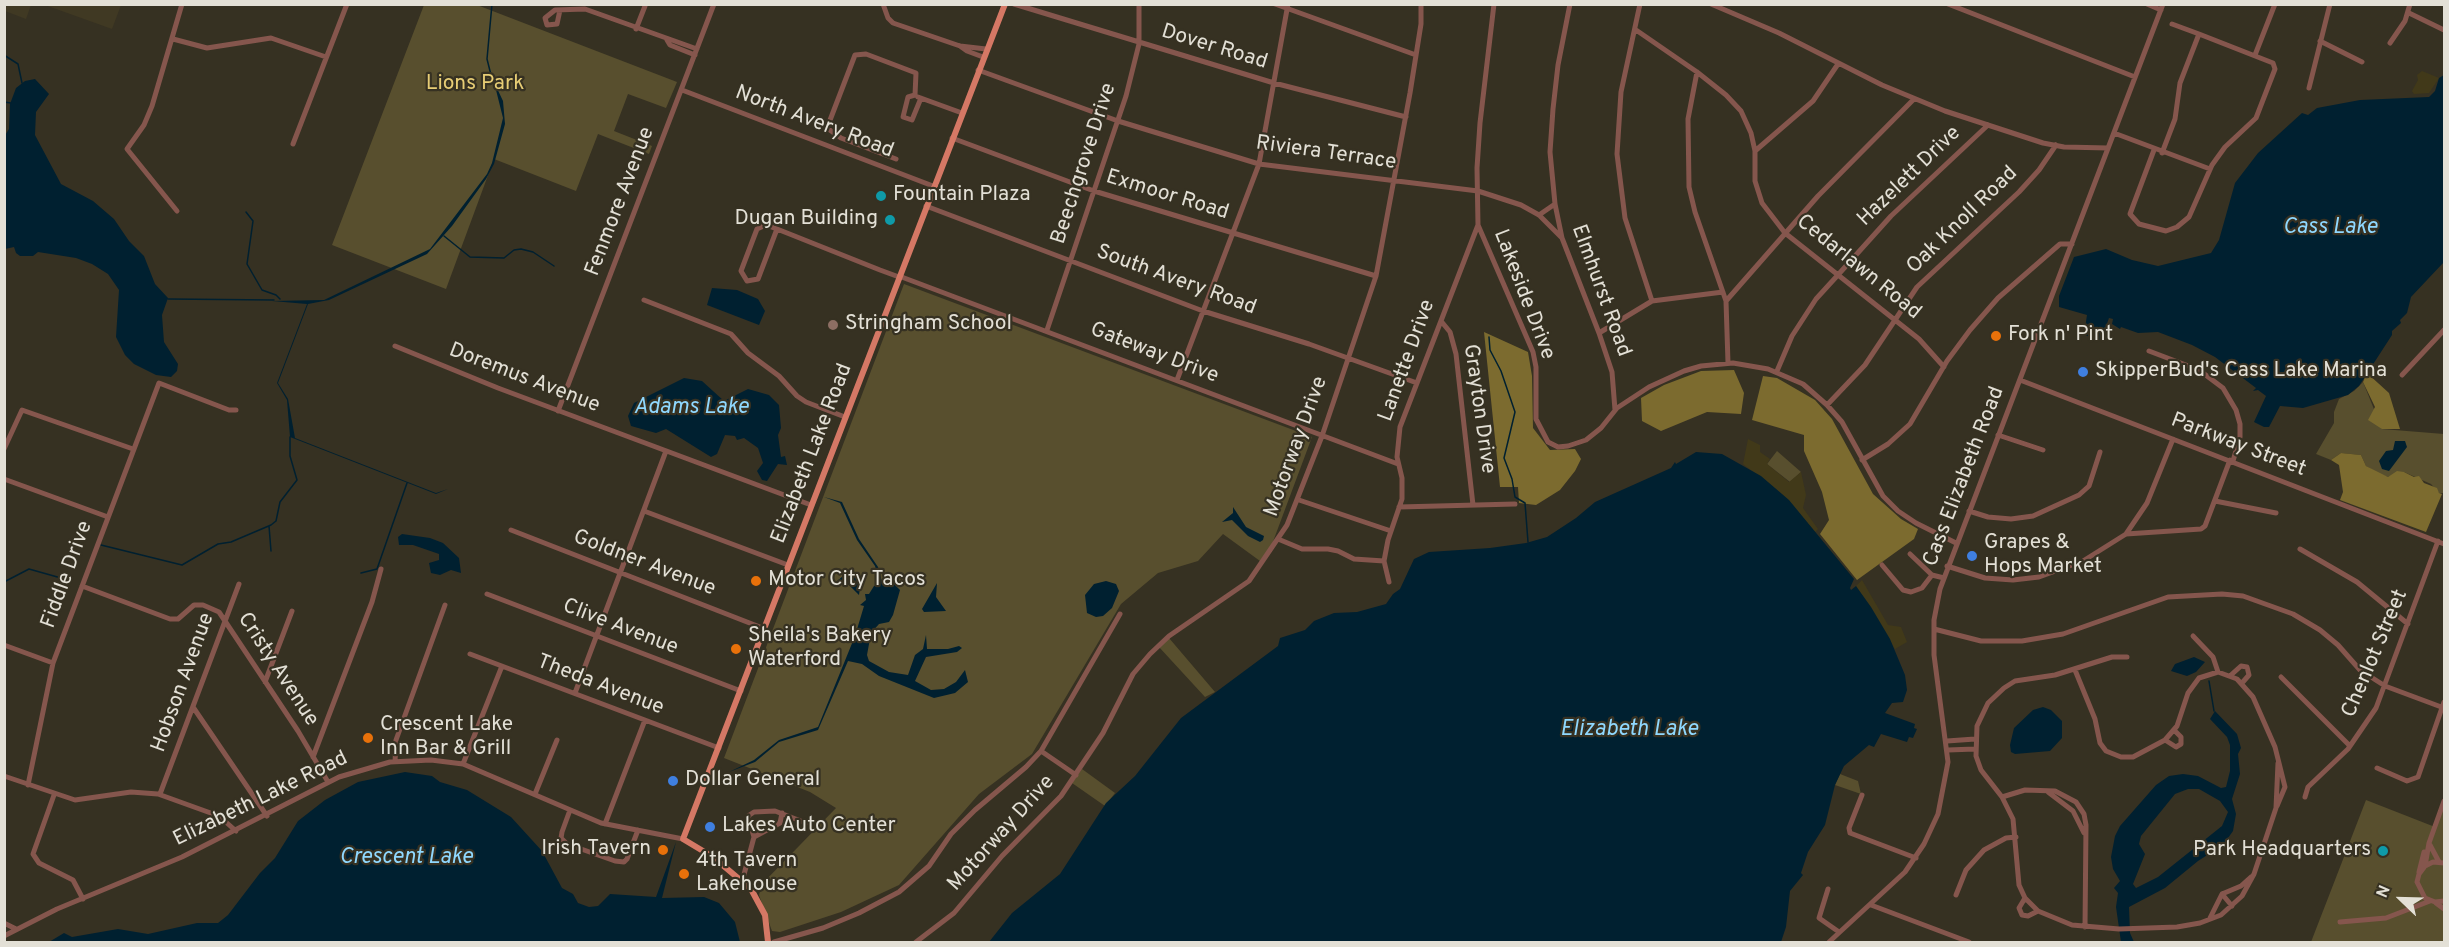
<!DOCTYPE html>
<style>
body{margin:0}
#map{position:relative;width:2449px;height:947px;overflow:hidden;background:#363122;font-family:Overpass,sans-serif}
canvas{display:block}
.frame{position:absolute;inset:0;border:6px solid #e3e0d6;pointer-events:none}
.north{position:absolute;left:2371px;top:869px;width:60px;height:60px;-webkit-text-stroke:4px #363122;paint-order:stroke;rotate:293deg;font-size:16px;font-weight:700;line-height:24px;text-align:center;color:#e3e0d6}
.north::after{content:'';display:block;margin:auto;width:21px;height:27px;background:#e3e0d6;clip-path:polygon(50% 0,100% 100%,50% 72%,0 100%)}
</style>
<div id="map">
<canvas width="2449" height="947"></canvas>
<div class="frame"></div>
<div class="north">N</div>
</div>
<script>
const ctx = document.querySelector('canvas').getContext('2d');
ctx.lineJoin = 'round';
function paint(path, color) { ctx.fillStyle = color; ctx.fill(path, 'evenodd'); }
const shape = rows => new Path2D(rows.map(r => 'M' + r).join(''));
function stroke(path, color, width, dash) { ctx.strokeStyle = color; ctx.lineWidth = width; ctx.lineCap = dash ? 'butt' : 'round'; ctx.setLineDash(dash || []); ctx.stroke(path); }
function label(font, color, halo, rows, align = 'center') {
  ctx.font = font + ' Overpass,sans-serif'; ctx.lineWidth = 4.5; ctx.setLineDash([]); ctx.textBaseline = 'middle'; ctx.strokeStyle = halo; ctx.fillStyle = color; for (const [text, x, y, turn = 0] of rows) {
    ctx.save(); ctx.translate(x, y); ctx.rotate((+turn || 0) * Math.PI / 180); ctx.textAlign = isNaN(turn) ? turn : align; if (halo) ctx.strokeText(text, 0, 0); ctx.fillText(text, 0, 0); ctx.restore();
  }
}
paint(shape([
 [4,5,5,4,31,5,26,19,5,11],
 [45,5,121,5,112,29]
]), '#403923');
paint(shape([
 [424,5,477,5,677,82,666,108,628,94,614,131,652,146,649,154,598,134,576,191,494,159,446,289,332,245],
 [904,284,1312,437,1271,547,1260,561,1223,534,1198,561,1158,573,1121,604,1032,754,979,794,899,885,841,912,780,932,772,931,759,895,762,884,836,808,810,792,724,758],
 [2363,382,2382,429,2444,434,2444,493,2439,493,2431,484,2404,472,2388,477,2379,474,2366,466,2361,455,2341,453,2331,460,2316,454,2334,423,2334,412,2339,399,2354,391],
 [1777,451,1801,472,1790,482,1767,464],
 [1169,638,1215,692,1205,697,1159,647],
 [1082,769,1115,793,1105,806,1072,783],
 [1840,774,1858,781,1861,794,1835,785],
 [2366,800,2435,827,2444,800,2444,942,2311,942]
]), '#584f2e');
paint(shape([
 [1484,332,1528,352,1532,376,1533,428,1550,450,1575,449,1581,459,1575,471,1560,490,1536,505,1519,503,1518,487,1500,487],
 [1734,370,1744,393,1741,414,1707,412,1661,431,1642,421,1641,398,1664,385,1701,371],
 [2367,373,2389,393,2400,429,2382,429,2368,420,2375,407,2363,382],
 [1763,376,1777,378,1815,400,1832,419,1873,494,1901,519,1918,529,1914,539,1857,580,1820,534,1829,520,1822,492,1804,451,1804,435,1752,420],
 [2341,453,2361,455,2366,466,2388,477,2397,471,2404,472,2414,477,2419,476,2424,483,2437,488,2439,493,2442,494,2426,532,2340,500,2343,492,2339,465,2331,460]
]), '#7c6b2f');
paint(shape([
 [2422,71,2439,78,2429,93,2414,94,2412,91,2418,80,2417,75],
 [1748,439,1760,445,1760,452,1770,459,1767,464,1789,482,1801,472,1806,495,1803,508,1818,529,1815,532,1783,495,1743,464],
 [1862,580,1888,625,1901,627,1907,642,1895,649,1856,586]
]), '#413919');
paint(shape([
 [2444,75,2444,262,2411,297,2407,313,2400,320,2401,323,2392,331,2392,335,2359,386,2348,395,2303,408,2280,406,2269,427,2264,427,2254,422,2266,396,2258,390,2253,391,2256,388,2215,357,2192,345,2158,332,2138,333,2121,327,2120,329,2112,324,2113,319,2109,318,2101,340,2084,335,2087,315,2059,307,2059,296,2074,257,2106,249,2132,260,2158,266,2211,253,2219,240,2235,183,2258,153,2302,113,2308,115,2317,108,2360,100,2429,97,2435,91,2439,78],
 [35,79,49,94,36,112,35,135,61,184,93,201,114,219,129,241,144,256,155,284,168,298,162,315,164,342,178,364,177,371,171,377,156,375,134,364,125,355,116,337,119,290,108,274,92,264,76,258,38,252,33,256,20,256,16,253,14,247,5,249,4,137,9,129,10,104,16,88,25,81],
 [494,82,503,101,505,124,494,164,486,179,452,226,427,254,329,300,308,304,278,383,288,399,295,438,436,493,448,489,436,494,290,437,287,400,277,383,307,304,272,301,324,300,430,249,487,174,492,163,503,118],
 [712,288,737,290,758,299,765,311,759,325,707,305],
 [684,378,702,381,724,401,748,389,769,395,779,405,781,428,778,435,781,457,785,456,787,465,778,464,767,481,762,480,757,471,763,463,758,448,744,438,737,440,735,436,725,435,717,454,711,457,666,429,656,433,631,426,628,416,634,403],
 [2395,441,2405,441,2407,447,2389,471,2382,469,2379,461,2386,451,2393,450],
 [1696,452,1722,454,1761,476,1789,500,1854,579,1850,588,1851,590,1856,586,1871,607,1890,639,1905,675,1907,690,1903,702,1892,703,1885,713,1915,724,1914,728,1917,729,1913,738,1909,737,1907,742,1881,734,1874,747,1869,745,1844,766,1835,785,1825,825,1808,852,1801,873,1803,875,1790,891,1786,927,1781,942,989,942,1012,913,1060,874,1106,803,1135,776,1181,718,1278,646,1280,638,1305,630,1314,621,1334,613,1357,612,1386,604,1393,594,1400,589,1414,559,1429,552,1490,548,1526,543,1547,537,1576,518,1595,502,1671,468,1675,462,1676,464],
 [824,497,842,502,859,539,878,567,882,582,892,582,900,590,893,615,889,622,879,624,871,633,867,655,869,661,889,672,908,675,915,655,923,649,926,635,927,649,948,649,959,646,962,648,957,652,926,657,915,681,931,690,944,689,956,682,965,670,968,682,955,693,934,698,879,676,862,664,848,661,818,730,779,742,755,762,729,772,754,760,779,740,818,727,855,636,864,606,860,605,866,600,865,594,869,594,874,586,880,583,875,566,857,540,840,503],
 [1233,507,1246,527,1264,536,1263,540,1260,542,1248,536,1232,520,1222,522,1233,513],
 [402,534,430,538,443,543,459,558,461,573,451,570,440,575,431,573,429,563,439,560,439,554,413,545,399,545,398,537],
 [857,575,861,580,859,595,846,582,836,582,843,576],
 [1106,581,1116,584,1119,591,1112,608,1103,616,1096,617,1087,613,1085,595,1094,584],
 [937,583,936,597,946,611,924,612,922,609],
 [2194,657,2205,662,2196,672,2187,676,2171,671,2175,664],
 [2043,707,2051,710,2062,721,2062,738,2050,751,2015,754,2011,752,2010,745,2014,728,2033,710],
 [2215,711,2237,734,2241,748,2238,754,2240,774,2232,799,2236,814,2233,831,2223,845,2198,861,2165,888,2129,907,2130,933,2134,942,2121,942,2116,907,2118,893,2114,888,2120,881,2113,869,2111,857,2115,836,2120,826,2156,785,2169,776,2183,774,2198,776,2221,788,2226,787,2230,771,2230,745,2227,737,2210,719],
 [2188,789,2199,789,2220,801,2228,812,2222,826,2158,877,2136,888,2133,884,2145,854,2139,844,2141,836,2175,794],
 [405,772,432,776,440,782,467,790,511,817,542,851,562,888,573,894,578,903,589,907,598,906,610,894,656,897,676,842,662,898,704,897,719,903,735,922,740,942,49,942,64,933,72,937,118,929,148,934,197,923,218,923,228,915,260,873,275,858,298,821,325,800,358,782]
]), '#002030');
stroke(shape([
 [492,4,487,59,493,83],
 [4,55,18,64,22,83],
 [4,102,11,103],
 [246,212,253,221,247,264,262,290,276,295,280,299],
 [444,236,470,257,504,258,514,250,521,249,533,252,554,266],
 [168,299,274,300],
 [1489,337,1490,350,1501,371,1515,412,1504,458,1512,479,1515,497,1525,503,1528,542],
 [269,526,271,551],
 [101,545,182,565,218,544,231,542,271,525,276,521,280,502,297,480,290,456,290,437],
 [361,573,377,569,407,483],
 [4,582,29,569,61,578],
 [2209,681,2214,711]
]), '#002030', 1.5);
stroke(shape([
 [883,4,888,18,893,23,960,46,986,49],
 [1014,4,1274,83,1406,117],
 [1275,4,1416,55],
 [1494,4,1480,123,1477,168,1478,225,1533,352,1536,367,1536,419,1548,442,1558,447,1568,446,1586,440,1601,428,1617,408,1649,387,1684,371,1701,366,1733,363,1768,369,1803,384,1827,405,1842,422,1883,496,1898,511,1916,523,1956,543],
 [1570,4,1558,65,1553,109,1550,152,1555,204,1562,238,1599,333,1612,372,1615,410],
 [1640,4,1621,92,1617,154,1625,218,1652,301],
 [1711,4,1779,33,1882,85,1945,111,2043,143,2064,147,2108,148],
 [1948,4,2135,77],
 [2147,4,2161,10],
 [560,10,557,24,547,25,545,18,555,10,585,9,697,49],
 [2409,13,2444,30],
 [2172,24,2199,34],
 [636,29,645,6],
 [1636,30,1697,72,1726,95,1741,111,1751,133,1755,151,1755,181,1762,203,1785,233,1919,339,1944,367],
 [173,39,207,48,271,38,326,57],
 [667,40,670,45,695,55],
 [2320,41,2362,62],
 [2390,43,2405,21,2410,4],
 [960,46,967,51,983,57],
 [2255,55,2275,4],
 [978,70,1118,121,1259,164,1478,191,1521,205,1539,215,1562,238],
 [1697,72,1688,119,1689,187,1695,212,1726,301,1728,363],
 [2309,88,2330,4],
 [682,90,933,186],
 [918,97,962,113],
 [2114,133,2210,169],
 [952,138,1094,191,1376,276],
 [293,144,347,4],
 [2154,150,2130,214,2139,224,2166,231,2177,227,2189,217,2212,165,2225,147,2256,118,2275,69,2273,63,2199,34,2180,83,2175,119,2162,153],
 [1755,151,1813,101,1838,64],
 [896,159,841,138,827,128,855,55,866,54,916,73,915,95,908,97,903,117,912,120,921,98],
 [926,206,1203,311,1309,344,1417,383],
 [177,211,127,149,144,125,152,106,182,4],
 [1539,215,1555,204],
 [777,229,758,279,747,281,741,271,757,229,766,225,777,229,880,270,899,277],
 [899,276,1398,464],
 [644,300,731,334,748,353,779,376,797,396,806,402,845,417],
 [1726,301,1818,196,1914,99],
 [1441,321,1450,332,1456,354,1473,505],
 [1047,330,1126,96,1139,44,1139,4],
 [1599,333,1652,301,1723,292],
 [395,346,498,388,811,505],
 [2149,351,2199,370,2223,388,2236,410,2240,424,2240,437,2233,461],
 [1777,371,1792,336,1816,299,1837,276,1891,216,1988,125],
 [2402,375,2444,330],
 [1177,380,1259,164,1288,4],
 [2020,380,2444,544],
 [1827,405,1865,365,1917,287,2019,192,2039,170,2056,145],
 [558,411,714,4],
 [1998,435,2043,450],
 [4,449,22,410,133,449],
 [1862,460,1888,444,1910,424,1947,361,1970,330,1998,298,2060,244,2072,244],
 [4,479,108,517],
 [1299,500,1391,531],
 [2215,501,2276,513],
 [1399,507,1515,504],
 [644,511,788,565],
 [1969,511,1988,517,2011,519,2033,516,2079,495,2089,486,2100,452],
 [511,530,765,629],
 [2126,534,2147,503,2173,439],
 [1278,539,1302,549,1328,549,1338,551,1354,559,1384,561],
 [2300,549,2357,582,2408,624],
 [1910,554,1932,575],
 [1882,565,1903,590,1911,592,1922,588,1932,575,1944,578],
 [1947,566,1985,578,2013,580,2039,577,2083,561,2126,534,2201,529,2205,526,2230,460],
 [1389,582,1384,561,1388,540,1402,499,1402,478,1397,457,1400,427,1478,225],
 [82,586,170,619,178,619,194,605,203,605,219,612,298,731,328,782],
 [487,594,741,691],
 [1934,629,1981,641,2022,641,2063,634,2168,597,2222,594,2243,596,2293,614,2320,630,2338,645,2360,670,2385,686,2444,708],
 [2193,636,2213,657,2218,672],
 [4,645,53,663],
 [470,654,719,748],
 [2127,657,2112,657,2055,675,2015,681,2004,688,1988,703,1977,726,1976,756,1981,770,2002,797,2013,819,2019,885,2025,898,2038,911,2072,925,2119,929,2177,927,2200,923,2221,915,2242,896,2254,874,2276,808,2278,763],
 [2075,670,2095,719,2100,743,2106,751,2121,757,2133,757,2165,740,2177,726,2188,693,2199,678,2218,672,2237,679,2253,697,2275,747,2285,787,2277,806],
 [2231,675,2241,666,2247,667,2249,675,2242,683],
 [2281,677,2350,746],
 [265,682,292,611],
 [575,693,666,451],
 [193,707,267,816],
 [2165,740,2176,747,2181,744,2181,737,2174,730],
 [1947,741,1975,739],
 [1948,750,1975,749],
 [1041,751,1076,775],
 [313,757,372,602,381,569],
 [395,762,396,740,445,605],
 [463,764,502,666],
 [2377,768,2407,781,2418,777,2444,702],
 [4,776,75,800,131,792,158,794,219,816,236,831],
 [28,785,53,663,159,383,229,410,236,410],
 [2048,792,2073,811,2084,833],
 [160,794,239,584],
 [535,794,557,740],
 [54,795,33,854,39,863,73,880,83,899],
 [1862,795,1849,828,1850,833,1916,858],
 [2002,797,2025,790,2055,791,2076,802,2084,814,2086,825,2085,927],
 [2305,797,2308,787,2348,749,2376,708,2438,541],
 [570,810,562,832,561,838,567,844,615,861,624,862,627,859,638,830],
 [605,824,645,720],
 [754,837,780,823,782,813],
 [2430,845,2439,862],
 [2444,863,2433,862,2425,866,2419,874,2417,882,2425,898,2435,902,2444,901],
 [2425,866,2429,843,2444,801],
 [2419,872,2424,852],
 [742,882,754,837,748,816,754,812,775,811,806,823],
 [1828,889,1819,918,1839,932],
 [2222,894,2232,906],
 [1956,895,1966,870,1984,850,2006,838,2016,837],
 [2025,898,2019,908,2022,915,2028,916,2038,911],
 [2436,903,2444,909],
 [1871,905,1969,942],
 [2210,918,2222,894,2241,886,2251,877],
 [2340,922,2386,918,2430,901],
 [4,923,16,929],
 [4,936,57,909,182,857,339,777,390,762,431,760,463,764,601,823,683,839],
 [774,942,823,928,859,913,899,892,929,866,951,834,975,810,1026,767,1041,751,1120,614],
 [916,942,954,913,1002,856,1061,796,1103,733,1133,674,1150,654,1169,636,1249,581,1287,525,1322,436,1376,276,1410,93,1421,24,1421,4],
 [1829,942,1905,872,1924,844,1938,814,1948,762,1934,655,1934,620,1940,589,2163,4]
]), '#85564d', 5);
stroke(shape([
 [768,942,765,915,751,889,713,857,683,839,1005,4]
]), '#d57865', 6);
for (const [x, y, r, color] of [
 [881,196,6,"#0f9aa8"],
 [890,220,6,"#0f9aa8"],
 [833,325,6,"#8d6e63"],
 [1996,336,6,"#e8710a"],
 [2083,372,6,"#3f7fe0"],
 [1972,556,6,"#3f7fe0"],
 [756,581,6,"#e8710a"],
 [736,649,6,"#e8710a"],
 [368,738,6,"#e8710a"],
 [673,781,6,"#3f7fe0"],
 [710,827,6,"#3f7fe0"],
 [663,850,6,"#e8710a"],
 [2383,851,6,"#0f9aa8"],
 [684,874,6,"#e8710a"]
]) { const dot = new Path2D(); dot.arc(x, y, r, 0, 2 * Math.PI); ctx.fillStyle = color; ctx.fill(dot); stroke(dot, '#363122', 2); }
label('21px', '#e3e0d6', '#363122', [
 ["Dover Road",1214,48,17],
 ["North Avery Road",814,123,21],
 ["Riviera Terrace",1326,154,8],
 ["Beechgrove Drive",1085,164,-72],
 ["Hazelett Drive",1910,177,-44],
 ["Exmoor Road",1167,196,17],
 ["Fenmore Avenue",621,202,-69],
 ["Oak Knoll Road",1963,221,-44],
 ["Cedarlawn Road",1858,268,39],
 ["South Avery Road",1176,281,20],
 ["Elmhurst Road",1600,291,70],
 ["Lakeside Drive",1523,295,69],
 ["Gateway Drive",1154,354,21],
 ["Lanette Drive",1408,361,-70],
 ["Doremus Avenue",524,379,21],
 ["Grayton Drive",1478,409,82],
 ["Parkway Street",2238,446,21],
 ["Motorway Drive",1297,447,-70],
 ["Elizabeth Lake Road",813,454,-69],
 ["Cass Elizabeth Road",1965,477,-69],
 ["Goldner Avenue",644,564,21],
 ["Fiddle Drive",68,575,-70],
 ["Clive Avenue",620,628,21],
 ["Chenlot Street",2376,654,-67],
 ["Cristy Avenue",277,670,57],
 ["Hobson Avenue",184,683,-70],
 ["Theda Avenue",600,686,21],
 ["Elizabeth Lake Road",261,800,-26],
 ["Motorway Drive",1002,834,-48]
]);
label('21px', '#e7cd75', '#363122', [
 ["Lions Park",475,85]
]);
label('21px', '#e3e0d6', '#363122', [
 ["Fountain Plaza",893,196],
 ["Dugan Building",878,220,"right"],
 ["Stringham School",845,325],
 ["Fork n' Pint",2008,336],
 ["SkipperBud's Cass Lake Marina",2095,372],
 ["Grapes &",1984,544],
 ["Hops Market",1984,568],
 ["Motor City Tacos",768,581],
 ["Sheila's Bakery",748,637],
 ["Waterford",748,661],
 ["Crescent Lake",380,726],
 ["Inn Bar & Grill",380,750],
 ["Dollar General",685,781],
 ["Lakes Auto Center",722,827],
 ["Irish Tavern",651,850,"right"],
 ["Park Headquarters",2371,851,"right"],
 ["4th Tavern",696,862],
 ["Lakehouse",696,886]
], 'left');
label('italic 22px', '#8fd8fe', '#363122', [
 ["Cass Lake",2330,229],
 ["Adams Lake",691,409],
 ["Elizabeth Lake",1629,731],
 ["Crescent Lake",406,859]
]);
</script>
